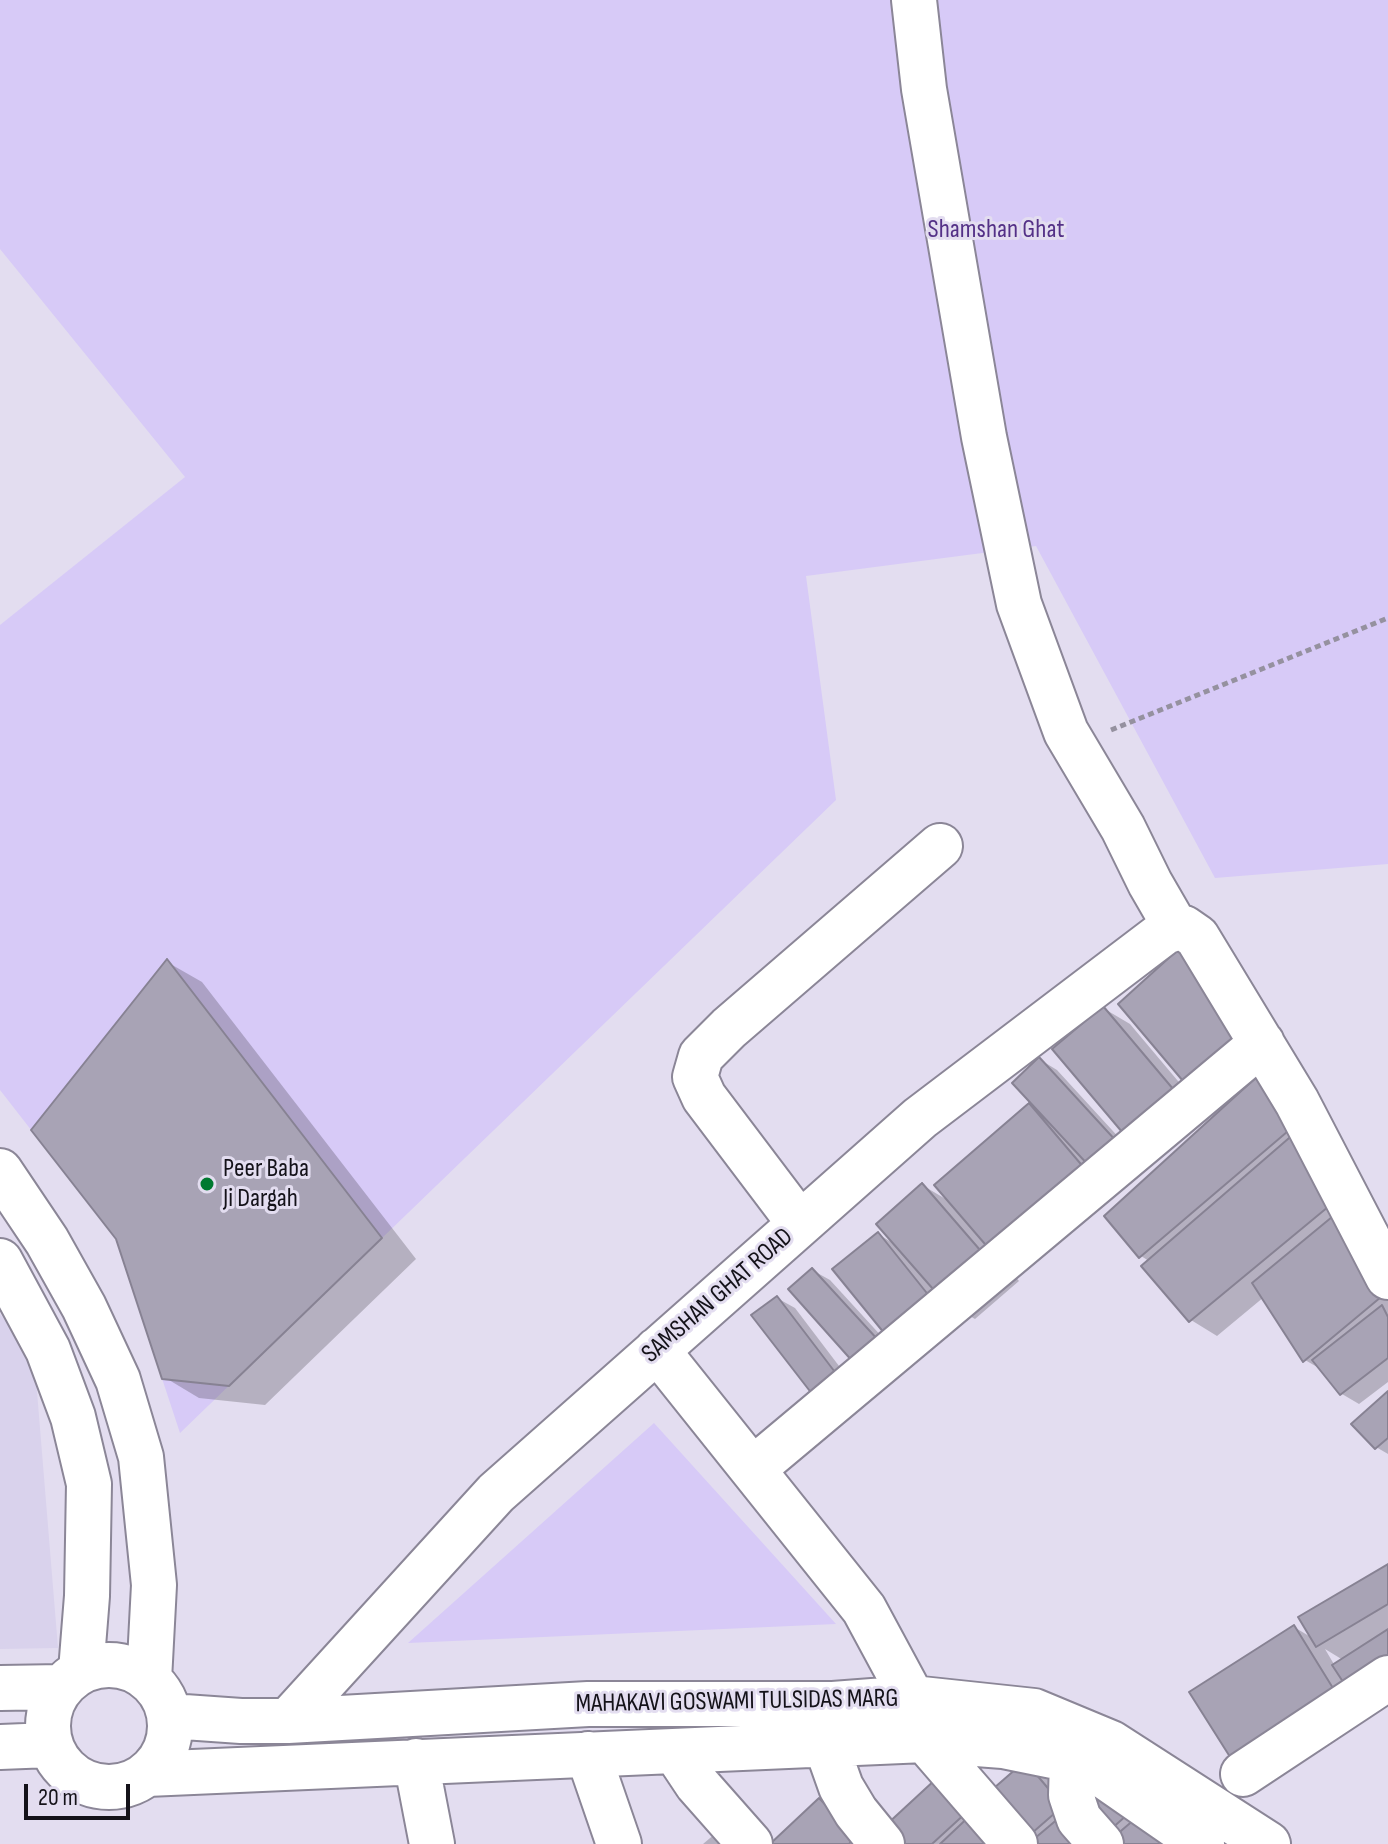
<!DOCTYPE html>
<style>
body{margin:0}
#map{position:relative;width:1388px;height:1844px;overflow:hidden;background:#e3ddf0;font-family:"Sofia Sans Condensed",sans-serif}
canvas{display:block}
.scale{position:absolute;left:24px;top:1784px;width:106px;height:36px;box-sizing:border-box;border:4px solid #141219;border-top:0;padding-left:10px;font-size:24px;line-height:28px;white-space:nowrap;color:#141219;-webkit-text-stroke:6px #e3ddf0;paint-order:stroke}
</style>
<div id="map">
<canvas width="1388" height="1844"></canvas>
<div class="scale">20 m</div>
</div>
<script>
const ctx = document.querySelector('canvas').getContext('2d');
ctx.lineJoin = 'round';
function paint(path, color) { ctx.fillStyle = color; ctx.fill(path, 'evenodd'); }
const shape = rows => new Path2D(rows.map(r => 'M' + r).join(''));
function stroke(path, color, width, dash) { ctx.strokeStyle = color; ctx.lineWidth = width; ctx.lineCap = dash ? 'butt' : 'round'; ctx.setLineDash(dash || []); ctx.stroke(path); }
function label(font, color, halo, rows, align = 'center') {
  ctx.font = font + ' "Sofia Sans Condensed",sans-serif'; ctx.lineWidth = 6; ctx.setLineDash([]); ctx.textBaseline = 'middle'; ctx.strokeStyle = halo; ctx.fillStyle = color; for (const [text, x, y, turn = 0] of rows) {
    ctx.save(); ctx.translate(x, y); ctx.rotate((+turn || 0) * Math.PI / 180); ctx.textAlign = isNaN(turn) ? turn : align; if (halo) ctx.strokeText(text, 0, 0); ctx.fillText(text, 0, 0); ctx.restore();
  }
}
paint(shape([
 [0,1314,34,1355,58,1648,0,1649]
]), '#d9d2ec');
paint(shape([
 [0,0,1388,0,1388,864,1215,878,1036,546,806,576,836,800,180,1433,116,1239,0,1090,0,625,185,477,0,249],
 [654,1423,836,1624,408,1643]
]), '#d7caf7');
paint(shape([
 [167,962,202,982,416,1259,265,1405,199,1398,164,1377],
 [1103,1008,1130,1024,1204,1112,1130,1137],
 [1039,1059,1057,1070,1134,1154,1116,1192,1024,1271,998,1256,1019,1281,975,1319,940,1299,908,1348,878,1234,896,1245,922,1185,949,1201,1029,1106,1041,1112],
 [1262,1075,1388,1276,1388,1382,1359,1404,1342,1394,1324,1371,1305,1360,1264,1297,1217,1336,1191,1320,1149,1261,1141,1256],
 [812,1270,830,1280,895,1351,873,1371],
 [777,1298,795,1308,858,1391,754,1316],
 [1388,1393,1388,1454,1376,1447],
 [1388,1566,1388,1687,1260,1774,1294,1627,1314,1639],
 [1325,1649,1343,1660,1335,1666],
 [1026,1764,1043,1774,1080,1817,1032,1844],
 [938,1780,1014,1844,904,1844],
 [1101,1786,1178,1844,1112,1844],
 [723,1827,751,1844,703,1844]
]), '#0003');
const building = shape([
 [1182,946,1239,1033,1183,1081,1118,1004,1182,946],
 [167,959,382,1238,229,1386,162,1379,116,1239,31,1130,167,959],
 [1103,1006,1179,1096,1128,1139,1052,1049,1103,1006],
 [1039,1057,1118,1143,1091,1168,1012,1083,1039,1057],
 [1262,1072,1294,1126,1139,1258,1104,1216,1262,1072],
 [1029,1103,1091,1176,997,1258,934,1185,1029,1103],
 [1296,1132,1334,1202,1189,1322,1141,1266,1296,1132],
 [922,1183,993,1265,947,1305,876,1224,922,1183],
 [1338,1212,1381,1297,1303,1362,1252,1283,1338,1212],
 [878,1232,934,1302,889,1339,832,1269,878,1232],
 [812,1268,879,1341,854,1363,788,1289,812,1268],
 [777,1296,841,1380,816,1399,751,1315,777,1296],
 [1382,1305,1388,1317,1388,1358,1340,1395,1312,1360,1382,1305],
 [1388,1391,1388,1438,1375,1449,1351,1424,1388,1391],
 [1388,1564,1388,1604,1316,1647,1298,1617,1388,1564],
 [1294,1625,1336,1693,1232,1760,1189,1692,1294,1625],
 [1388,1629,1388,1666,1349,1691,1332,1665,1388,1629],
 [1025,1761,1063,1806,1024,1840,986,1795,1025,1761],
 [937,1778,968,1811,932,1844,901,1844,885,1826,937,1778],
 [1100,1784,1127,1815,1102,1837,1075,1806,1100,1784],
 [819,1798,856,1837,849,1844,770,1844,819,1798],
 [976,1810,1008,1844,940,1844,976,1810],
 [1066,1812,1093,1844,1028,1844,1066,1812],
 [1143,1812,1171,1844,1110,1844,1108,1842,1143,1812]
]);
paint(building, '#a8a3b5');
stroke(building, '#878293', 2);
const minor = shape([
 [914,0,924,89,984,437,1019,604,1066,732,1123,828,1150,883,1176,928],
 [0,1171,47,1241,84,1307,118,1380,141,1457,154,1585,149,1680],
 [800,1224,704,1097,695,1077,701,1056,729,1028,940,846],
 [0,1261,48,1350,73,1417,89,1484,87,1596,81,1671],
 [657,1350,864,1609,912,1698],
 [753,1469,1262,1043],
 '48 1726a61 61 0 1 1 122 0a61 61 0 1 1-122 0Z',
 [0,1688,62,1687],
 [170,1716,241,1721,288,1721,588,1704,833,1704,912,1698,1034,1711,1111,1743,1268,1844],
 [288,1721,496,1493,920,1118,1165,932,1176,928,1184,928,1197,937,1297,1102,1388,1277],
 [925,1740,1015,1844],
 [831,1743,830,1756,841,1787,856,1812,882,1844],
 [0,1747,50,1745],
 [675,1751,697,1784,750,1844],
 [588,1754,619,1844],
 [1072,1760,1071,1795,1079,1819,1101,1844],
 [416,1761,432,1844],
 [147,1774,925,1740,1003,1746,1072,1760,1101,1774,1202,1844],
 [1243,1774,1388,1678]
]);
stroke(minor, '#8b8697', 48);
stroke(shape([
 [1111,730,1388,618]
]), '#95919f', 5, [6, 4]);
stroke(minor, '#fff', 44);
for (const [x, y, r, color] of [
 [207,1184,8,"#007930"]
]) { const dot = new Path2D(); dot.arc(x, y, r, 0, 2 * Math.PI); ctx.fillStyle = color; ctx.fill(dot); stroke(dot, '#e3ddf0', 3); }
label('26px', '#543187', '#e3ddf0', [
 ["Shamshan Ghat",996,230]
]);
label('26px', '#141219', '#e3ddf0', [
 ["Peer Baba",223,1169],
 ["Ji Dargah",223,1199]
], 'left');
label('26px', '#141219', '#e3ddf0', [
 ["SAMSHAN GHAT ROAD",718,1296,-41],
 ["MAHAKAVI GOSWAMI TULSIDAS MARG",737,1702,-1]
]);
</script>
